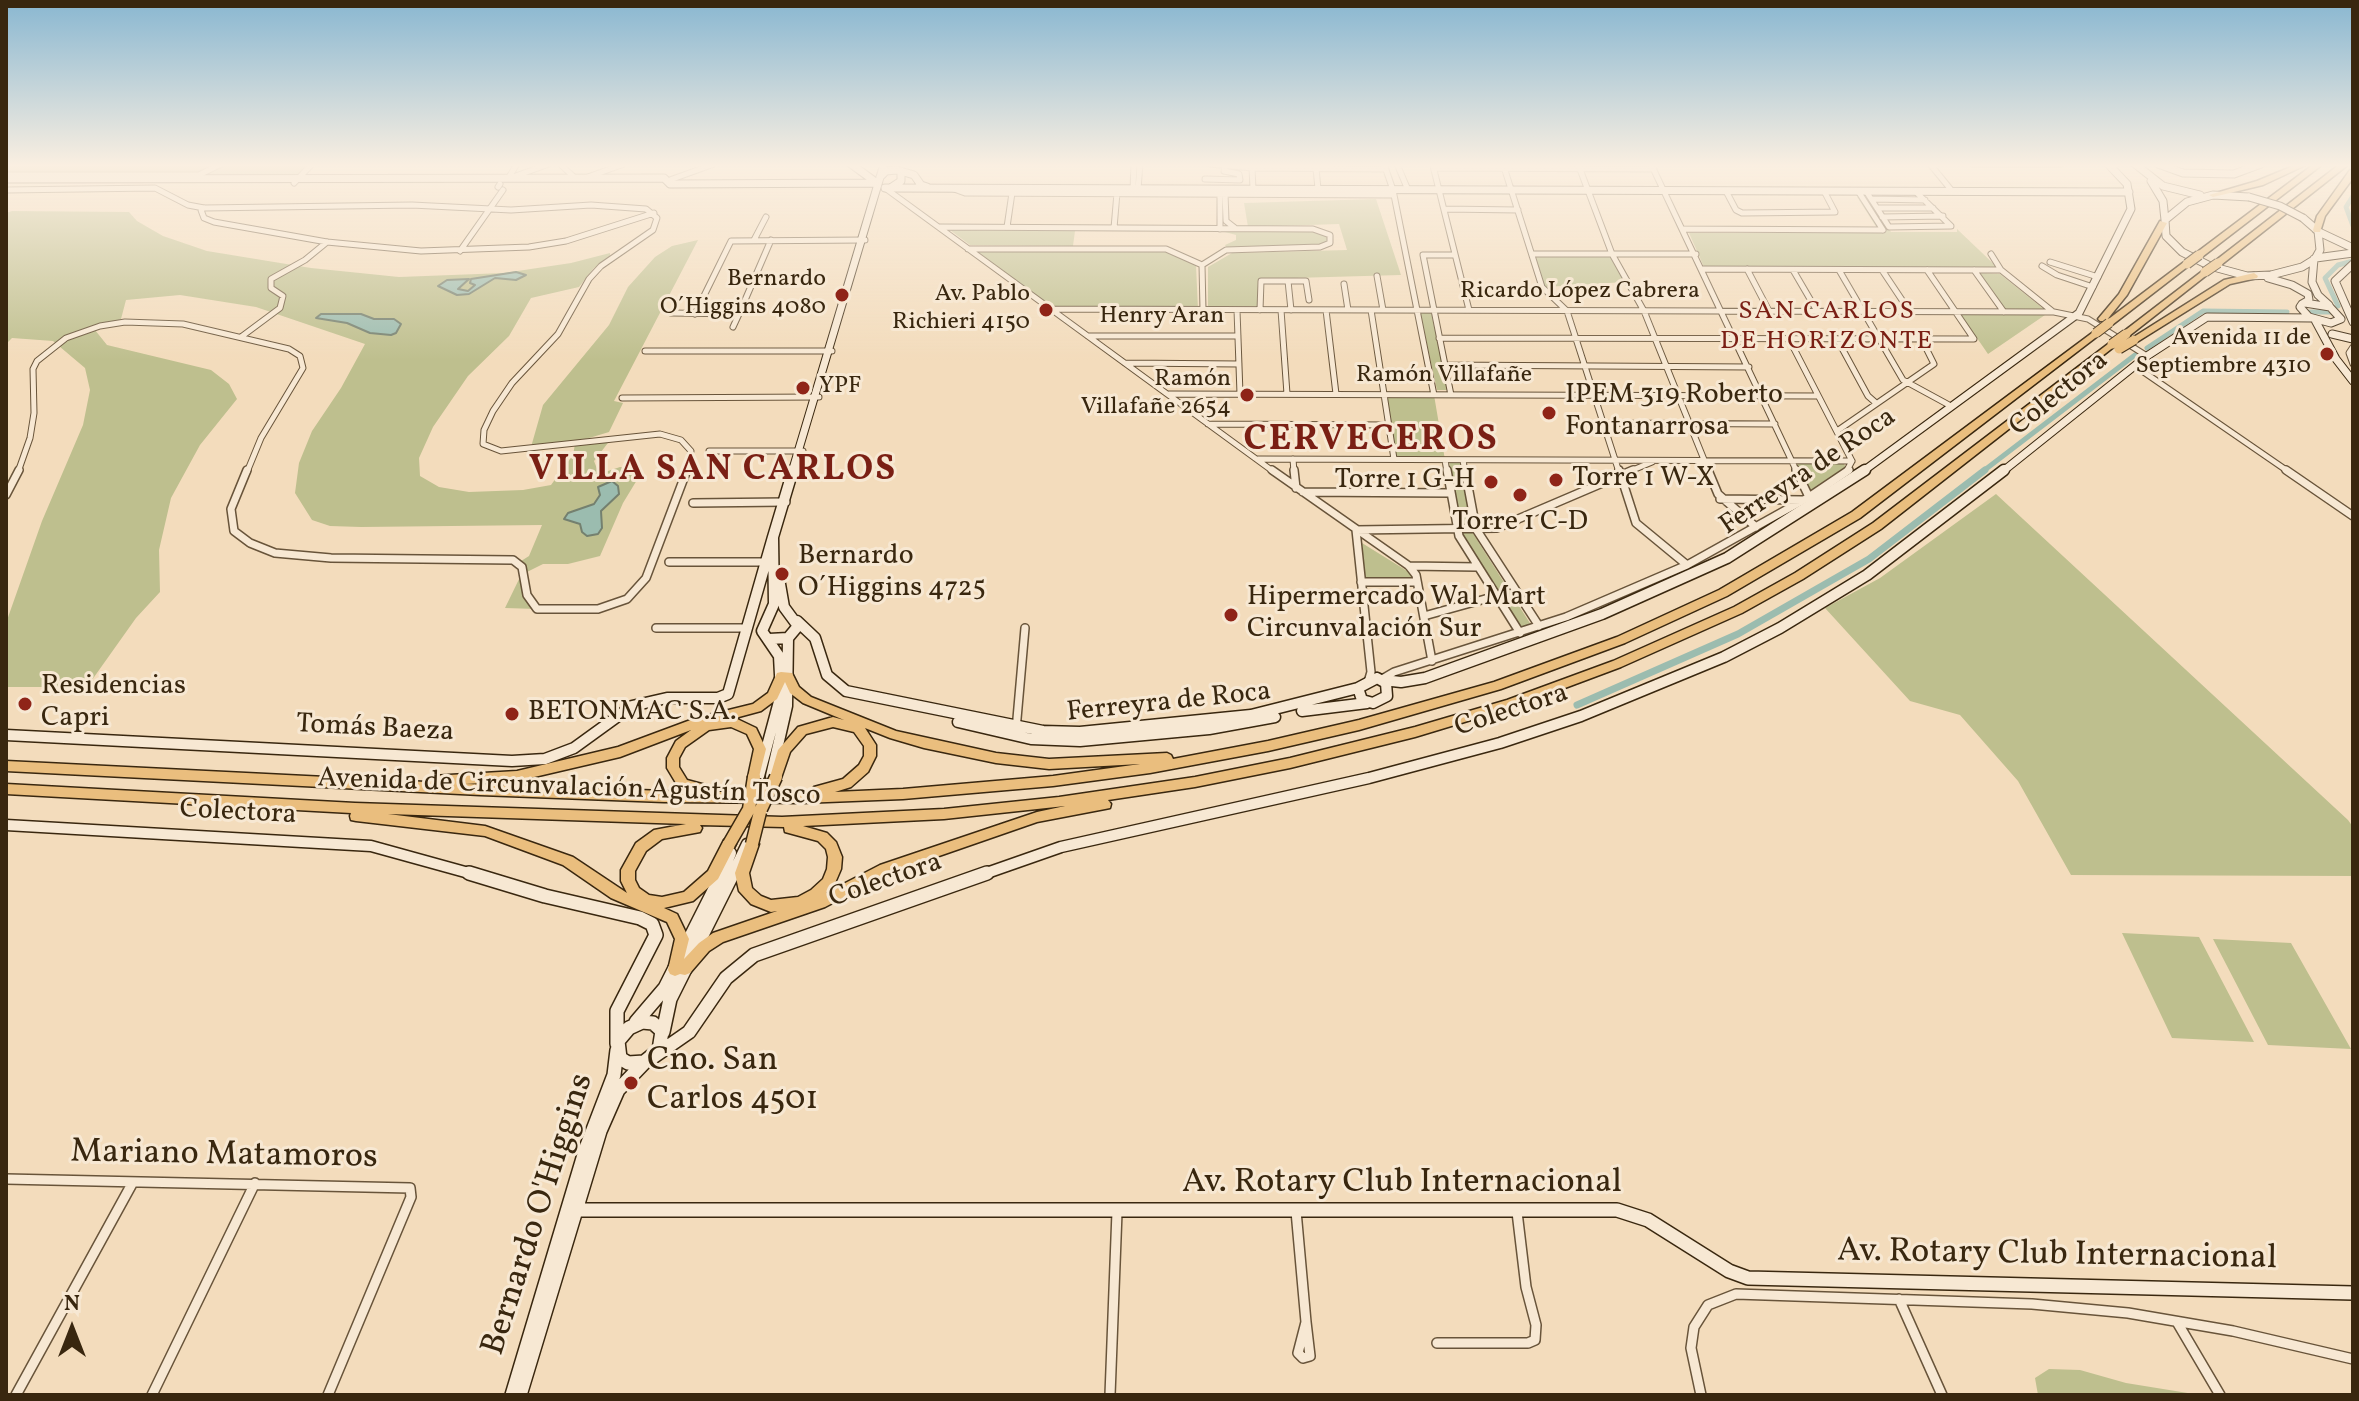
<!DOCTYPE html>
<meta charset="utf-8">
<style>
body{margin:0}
#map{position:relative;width:2359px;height:1401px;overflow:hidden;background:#f3dcbc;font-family:Vollkorn,serif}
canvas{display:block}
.frame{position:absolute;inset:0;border:8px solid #39270f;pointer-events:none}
.north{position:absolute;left:32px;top:1289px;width:80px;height:80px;-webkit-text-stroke:6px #f7e8d3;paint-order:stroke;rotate:0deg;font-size:22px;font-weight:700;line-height:32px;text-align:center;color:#39270f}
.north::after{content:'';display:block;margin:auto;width:28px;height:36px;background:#39270f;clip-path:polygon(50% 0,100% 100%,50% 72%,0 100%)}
</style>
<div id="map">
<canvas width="2359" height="1401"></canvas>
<div class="frame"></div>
<div class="north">N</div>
</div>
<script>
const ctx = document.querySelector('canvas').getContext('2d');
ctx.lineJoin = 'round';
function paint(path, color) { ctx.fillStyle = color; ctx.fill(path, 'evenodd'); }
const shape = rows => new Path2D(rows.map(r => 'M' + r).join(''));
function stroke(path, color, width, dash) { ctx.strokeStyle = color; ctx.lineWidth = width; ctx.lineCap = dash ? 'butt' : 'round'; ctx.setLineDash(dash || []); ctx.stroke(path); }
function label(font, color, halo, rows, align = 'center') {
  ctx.font = font + ' Vollkorn,serif'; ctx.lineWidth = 6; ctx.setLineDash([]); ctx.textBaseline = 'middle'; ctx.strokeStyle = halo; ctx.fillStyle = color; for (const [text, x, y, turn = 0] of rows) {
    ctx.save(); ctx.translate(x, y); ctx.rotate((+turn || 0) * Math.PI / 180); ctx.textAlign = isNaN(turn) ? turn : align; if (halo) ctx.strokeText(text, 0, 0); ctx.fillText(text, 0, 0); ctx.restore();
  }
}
paint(shape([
 [6,164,308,164,296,177,6,175],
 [1857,197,1867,197,1891,232,1957,232,1957,229,1999,269,1704,267,1689,233,1880,233],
 [1376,199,1401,275,1258,279,1260,306,1208,306,1208,267,1232,253,1347,250,1339,224,1248,227,1244,203],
 [12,211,129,212,137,221,163,236,207,251,311,268,399,277,504,273,571,263,610,253,610,258,594,268,579,287,531,298,509,336,468,376,433,427,419,458,420,476,439,487,469,492,523,490,551,485,573,455,575,444,611,439,594,461,599,474,620,467,633,469,640,475,623,503,600,556,568,564,543,564,525,573,527,595,537,609,505,608,523,571,518,563,529,556,542,525,361,527,330,526,312,520,295,493,299,463,312,431,341,388,365,344,256,307,180,295,126,300,121,319,95,330,107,345,211,370,229,384,237,399,200,445,171,498,159,550,160,592,136,618,87,687,6,687,6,623,42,521,83,425,90,390,85,368,53,341,12,338,6,344,6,213],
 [1214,229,1318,229,1331,237,1325,246,1228,250,1225,245,1236,240,1236,235],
 [950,230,1075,231,1073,246,970,245],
 [698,240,614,401,623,403,609,432,576,442,531,447,543,405,609,325,628,287,655,257,672,246],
 [970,251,1170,251,1196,265,1198,310,1050,309],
 [1535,255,1610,255,1625,282,1545,287],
 [1978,273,2000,274,2045,310,2005,310],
 [1420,312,1431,312,1448,390,1437,390],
 [1961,315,2045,315,1988,354],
 [1384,395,1434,395,1445,460,1394,459],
 [1449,461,1460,461,1472,525,1459,525],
 [1843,463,1846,467,1811,491,1797,464],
 [1996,494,2348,820,2353,827,2353,876,2071,875,2018,781,1960,715,1910,701,1825,608,1880,578],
 [1461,532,1472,532,1533,628,1524,632],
 [1362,543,1412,574,1413,578,1368,579,1365,577],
 [2122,933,2199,937,2254,1042,2172,1038],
 [2213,939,2291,943,2351,1049,2268,1045],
 [2049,1369,2080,1370,2126,1383,2200,1395,2038,1395,2035,1378]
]), '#bebf8e');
const water = shape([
 [516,272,526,275,516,280,495,278,469,294,457,295,438,286,447,280,469,279,458,289,468,291,475,285,470,283,471,279,516,272],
 [321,314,361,314,374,319,394,319,401,324,396,333,391,335,370,333,347,323,316,318,321,314],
 [612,481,618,486,619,494,601,511,602,528,598,534,587,536,582,532,580,524,564,519,568,513,594,504,600,495,598,487,612,481]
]);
paint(water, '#9bbcaf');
stroke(water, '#74806f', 2);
stroke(shape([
 [2353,196,2346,207,2353,226],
 [2338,306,2325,278,2338,265,2353,261],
 [2310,312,2332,312],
 [2147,348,2203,311,2287,312],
 [1982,472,2135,355]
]), '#9bbcaf', 5);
stroke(shape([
 [1577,705,1738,634,1869,559,1985,470]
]), '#9bbcaf', 7);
const streetFar2 = shape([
 [560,164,575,178],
 [1210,164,1252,168,1386,169],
 [1384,164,1393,190,1434,395],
 [1397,164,1408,190],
 [1503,164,1542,287,1567,311,1619,472],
 [1578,164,1612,254,1644,311,1709,472],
 [1651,164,1797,472],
 [1930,164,1952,191],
 [1972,164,2061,164],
 [1433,166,1469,310],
 [1252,167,1253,189],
 [1316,168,1318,189],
 [1434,168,1654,169],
 [6,175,199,175,221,164],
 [509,177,517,164],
 [510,178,549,164],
 [585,178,624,164],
 [1205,179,1240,180,1239,174,1224,171,1225,165],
 [667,181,714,164],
 [294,183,312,164],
 [498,187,500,184],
 [885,188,1274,472],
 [954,189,965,193,1394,195],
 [1133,189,1134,164],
 [1138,189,1140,164],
 [6,190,155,188,188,205,204,208,412,205,511,210,591,205,646,209,657,218,653,230,601,266,589,279,558,334,512,383,493,411,484,430,483,444,501,451,660,434,681,440,691,451,686,472],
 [1220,191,1220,229],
 [1726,191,1736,210,1742,213,1835,212,1824,191],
 [1858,191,1883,230],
 [1866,191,1889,227,1951,226,1915,191],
 [1225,193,1226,221,1235,228],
 [1872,199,1925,200],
 [204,208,201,210,204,218,214,222,327,242,421,251,529,247,566,241,654,213],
 [1877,208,1933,208],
 [1445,209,1518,210],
 [1882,217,1943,216],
 [940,227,1313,229,1330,235,1330,243,1320,247,1226,250,1202,265,1203,310],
 [1007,227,1012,193],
 [1114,228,1117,193],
 [1684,229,1883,230],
 [754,240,766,217],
 [968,249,1166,249,1202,265],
 [460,251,503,190],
 [1532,254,1696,254],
 [1991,254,2001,270,2052,311],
 [2050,262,2098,277],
 [2042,266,2057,275,2093,287],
 [1703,269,2001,270],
 [1747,269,1769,311],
 [1793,270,1817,311],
 [1839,270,1903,380,1949,405],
 [1882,270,1910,312],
 [1974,270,2004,312],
 [1377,276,1383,310],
 [1288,281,1291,310],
 [1344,284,1348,310],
 [1464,290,1543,290],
 [1050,309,2054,312,2088,319,2147,356],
 [1237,310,1240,394],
 [1260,310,1261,281,1306,281,1309,300],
 [1281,310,1287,394],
 [1326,310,1336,394],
 [1371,310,1394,459],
 [671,313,739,314,771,240],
 [695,314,731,241,865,240],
 [733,327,739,314],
 [1088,336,1238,336],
 [241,337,280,308,283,296,271,288,271,279,305,260,327,242],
 [1439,338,1974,339,1927,270],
 [1789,339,1852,461],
 [1837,339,1868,396,1876,403],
 [2353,347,2349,353,2353,364],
 [645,351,832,351],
 [1125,363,1239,364],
 [1444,365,1749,367],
 [2135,366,2289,472],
 [1169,394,1818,396],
 [1451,395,1423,255,1455,255],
 [622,398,819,397],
 [1604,423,1775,424],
 [1208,424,1389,425],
 [1837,431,1934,364,1922,340],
 [709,451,803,451],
 [1258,459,1852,461],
 [1293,459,1294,472],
 [1445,460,1447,472],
 [1463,460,1465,472],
 [18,472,30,438,34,413,33,369,37,361,66,338,100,326,125,322,183,324,289,349,300,356,303,368,261,438,247,472],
 [1628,472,1652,462],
 [1846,472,1852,461]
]);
const streetFar1 = shape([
 [247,470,231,509,234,531,250,543,275,553,331,558,513,560,522,567,527,595,537,609,598,609,627,599,646,578,687,470],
 [1272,470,1409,566,1416,575,1432,661],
 [1294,470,1296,488],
 [1447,470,1459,536,1520,633],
 [1465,470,1476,529,1539,626],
 [1619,470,1636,523,1687,565],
 [1708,470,1718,494,1756,527],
 [1796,470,1809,497],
 [2286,470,2353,516],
 [1303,492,1450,493],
 [6,495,19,470],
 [1720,499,1802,500],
 [693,503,786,502],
 [1356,530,1497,528,1633,470],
 [1356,530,1371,672,1368,682],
 [669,562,769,562],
 [1409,566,1477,567],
 [1361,582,1417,582],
 [1424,616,1496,596],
 [656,628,746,628],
 [1382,679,1394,672,1566,617,1687,565,1809,497,1849,470],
 [1016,730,1025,628]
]);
const street = shape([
 [6,1179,410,1188,411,1197,328,1395],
 [1296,1211,1306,1322],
 [1899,1299,1942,1395],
 [1306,1322,1310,1356,1303,1358,1298,1353,1306,1322],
 [2177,1322,2220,1395],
 [1437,1343,1528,1343,1535,1340,1536,1325,1526,1287,1517,1212],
 [16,1395,133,1182],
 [152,1395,255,1183],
 [1110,1395,1117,1212],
 [1701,1395,1691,1348,1694,1327,1708,1305,1736,1294,2032,1304,2128,1313,2233,1331,2353,1359]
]);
const secondaryFar2 = shape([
 [851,164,877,183],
 [2135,164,2163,186,2200,195],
 [2158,164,2183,173,2234,174,2261,164],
 [880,177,886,171,897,170,914,175,921,185,927,187],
 [6,179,664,178,670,184,878,183],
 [2151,181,2163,201,2165,220],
 [892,187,901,181,901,171],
 [885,188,2129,192],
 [2249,197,2213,195,2187,202,2165,220,2166,236,2182,252,2210,266,2247,276,2271,275,2302,267,2315,259,2320,250,2318,231,2303,218],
 [2319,232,2353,248],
 [2316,258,2353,253],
 [2314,259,2312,282,2318,295,2329,305],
 [2353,264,2335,281,2353,322],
 [2268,278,2292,285,2308,294,2309,300,2302,304,2300,307,2309,317,2331,323,2341,319,2330,307,2305,303],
 [2315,320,2336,359,2353,381],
 [2332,334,2353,339],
 [792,472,884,164],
 [1862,472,2079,313,2131,209,2127,184,2108,164],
 [2002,472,2147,356,2207,317,2312,318]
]);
const secondaryFar1 = shape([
 [797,621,815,638,827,675,846,691,1043,731,1080,732,1251,715,1358,688],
 [769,639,788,638,798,626,784,607,780,584],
 [1377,678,1386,683,1387,696,1373,703,1362,700,1358,688,1377,678],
 [1383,680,1401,682,1425,678,1602,614,1727,558,1865,470],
 [1302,711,1367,703],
 [958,722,1031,739,1080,741,1209,729,1275,717],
 [6,735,512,761,545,759,574,748,632,706,667,698,718,698,728,694,773,537],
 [759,776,781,694,779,656,762,631,774,604,773,537,793,470],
 [771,776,787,706,788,638],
 [6,825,371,846,476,875],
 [722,875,731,853],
 [732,875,747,844],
 [981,875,1061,847,1369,778,1500,743,1581,716,1724,657,1780,628,1867,575,2004,470]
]);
const secondary = shape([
 [469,873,545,896,640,918,652,924,656,935,617,1011,617,1044],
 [636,1022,665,988,723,873],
 [642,1022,653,1023,662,1031,659,1050,644,1062,628,1063,620,1058,618,1041,629,1028,642,1022],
 [663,1032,670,999,733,873],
 [653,1057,689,1032,726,978,754,955,987,873],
 [577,1210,1617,1210,1648,1220,1729,1271,1748,1278,2353,1293],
 [512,1395,586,1148,614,1075,617,1050],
 [520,1395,600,1131,618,1090,644,1063]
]);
const highway = shape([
 [2298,164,2308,164,2263,185,2213,197,2209,195,2257,181,2298,164],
 [2314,164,2323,164,2202,257,2196,257,2196,253,2314,164],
 [2340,164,2349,164,2221,265,2215,265,2215,261,2340,164],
 [2350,170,2353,170,2353,178,2325,216,2320,232,2314,232,2313,230,2317,216,2350,170],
 [2160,221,2167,223,2127,295,2106,321,2184,262,2191,264,2112,325,2106,325,2106,321,2100,321,2098,319,2119,294,2160,221],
 [2205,269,2209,272,2208,274,2129,336,2123,336,2123,332,2205,269],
 [2254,273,2258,276,2257,278,2230,284,2137,342,2131,342,2129,340,2224,280,2254,273],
 [2096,330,2101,333,2099,335,1860,518,1727,596,1625,643,1501,689,1359,730,1268,751,1150,773,1053,786,903,799,802,803,664,802,480,795,6,771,6,761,426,782,428,777,432,776,517,771,618,747,696,718,753,704,768,693,777,673,781,672,792,673,799,687,811,697,896,731,996,753,1049,759,1167,753,1171,755,1173,759,1268,741,1359,720,1494,682,1617,637,1719,590,1852,512,2096,330],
 [785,682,790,693,803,703,844,720,833,717,798,727,778,750,770,777,772,781,780,781,790,752,806,734,833,727,854,732,864,746,864,756,859,765,843,779,814,787,812,792,719,792,717,788,687,780,679,767,679,758,685,747,709,730,731,727,747,734,754,749,748,777,750,781,754,782,758,781,766,749,756,728,735,718,761,711,777,699,785,682],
 [865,728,890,738,924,748,996,763,1049,769,1140,764,1053,776,903,789,835,792,851,787,868,772,876,756,876,745,865,728],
 [691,730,676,741,667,758,667,768,679,788,694,792,465,784,517,781,620,757,691,730],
 [2112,341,2115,342,2115,346,1881,529,1803,579,1742,613,1621,667,1514,707,1415,737,1290,768,1195,787,1108,800,1111,804,1110,808,1105,809,1037,822,890,873,825,907,723,942,709,951,690,973,685,975,680,974,675,976,670,974,668,970,675,939,667,922,611,898,563,865,485,836,356,821,351,820,350,816,351,813,6,794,6,784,355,803,782,817,944,809,1059,797,1195,777,1290,758,1415,727,1507,700,1613,661,1734,607,1795,573,1873,523,2112,341],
 [1065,806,1037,812,880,865,826,893,835,883,841,869,842,857,836,842,827,833,803,826,944,819,1065,806],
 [388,814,686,824,654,830,636,843,621,870,621,881,627,893,573,857,485,826,388,814],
 [700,825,784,827,785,832,818,841,826,849,828,857,827,869,823,879,811,890,798,897,771,900,761,896,752,888,749,873,759,844,757,840,752,838,747,840,735,873,739,891,751,904,771,912,777,911,713,933,699,943,684,959,689,939,677,914,664,908,693,901,718,879,736,844,734,840,729,838,724,840,708,871,684,892,662,897,649,895,639,888,635,880,635,871,646,851,662,839,700,832,702,828,700,825]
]);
stroke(streetFar2, '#68543a', 7);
stroke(streetFar1, '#68543a', 10);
stroke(street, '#68543a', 12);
stroke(secondaryFar2, '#39270f', 9);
stroke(secondaryFar1, '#39270f', 13);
stroke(secondary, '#39270f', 16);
stroke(highway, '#39270f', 3);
stroke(streetFar2, '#f7e8d3', 5);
stroke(streetFar1, '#f7e8d3', 7);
stroke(street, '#f7e8d3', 9);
stroke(secondaryFar2, '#f7e8d3', 7);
stroke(secondaryFar1, '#f7e8d3', 10);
stroke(secondary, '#f7e8d3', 13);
paint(highway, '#eabe7e');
const secondaryBridge = shape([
 [2249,197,2280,206,2303,218]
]);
const highwayBridgeFar1 = shape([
 [2187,264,2199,255],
 [2205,272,2218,263],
 [2096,333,2109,323],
 [2112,344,2126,334],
 [2119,349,2134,340]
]);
const highwayBridge = shape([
 [749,809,754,777],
 [761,809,776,777],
 [729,844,748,811],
 [752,844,760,812]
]);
stroke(secondaryBridge, '#39270f', 9, []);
stroke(highwayBridgeFar1, '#39270f', 11, []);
stroke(highwayBridge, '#39270f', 15, []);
stroke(secondaryBridge, '#f7e8d3', 7);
stroke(highwayBridgeFar1, '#eabe7e', 9);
stroke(highwayBridge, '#eabe7e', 12);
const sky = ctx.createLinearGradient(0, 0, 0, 360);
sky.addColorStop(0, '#89b7d1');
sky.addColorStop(0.46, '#faefe1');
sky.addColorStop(1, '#faefe100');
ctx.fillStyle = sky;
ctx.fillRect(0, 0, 2359, 360);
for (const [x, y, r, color] of [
 [842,295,8,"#8f2418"],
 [1046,310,8,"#8f2418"],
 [2327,354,8,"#8f2418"],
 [803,388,8,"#8f2418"],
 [1247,395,8,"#8f2418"],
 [1549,413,8,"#8f2418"],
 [1556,480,8,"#8f2418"],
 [1491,482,8,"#8f2418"],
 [1520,495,8,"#8f2418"],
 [782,574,8,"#8f2418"],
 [1231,615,8,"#8f2418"],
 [25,704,8,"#8f2418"],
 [512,714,8,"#8f2418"],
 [631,1083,8,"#8f2418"]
]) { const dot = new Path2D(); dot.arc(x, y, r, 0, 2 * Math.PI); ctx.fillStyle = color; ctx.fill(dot); stroke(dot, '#f7e8d3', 3); }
label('24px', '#39270f', '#f7e8d3', [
 ["Bernardo",826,281],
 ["O´Higgins 4080",826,309],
 ["Av. Pablo",1030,296],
 ["Richieri 4150",1030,324],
 ["Avenida 11 de",2311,340],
 ["Septiembre 4310",2311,368],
 ["Ramón",1231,381],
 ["Villafañe 2654",1231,409],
 ["YPF",819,388,"left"]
], 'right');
label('24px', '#39270f', '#f7e8d3', [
 ["Ricardo López Cabrera",1580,293],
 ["Henry Aran",1162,318],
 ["Ramón Villafañe",1444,377]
]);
ctx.letterSpacing = '2px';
label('26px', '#7a1f14', '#f7e8d3', [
 ["SAN CARLOS",1827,313],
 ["DE HORIZONTE",1827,343]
]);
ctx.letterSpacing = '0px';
label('28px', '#39270f', '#f7e8d3', [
 ["Colectora",2060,395,-39],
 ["Ferreyra de Roca",1809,473,-34],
 ["Ferreyra de Roca",1169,704,-6],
 ["Colectora",1512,712,-18],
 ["Tomás Baeza",375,730,3],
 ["Avenida de Circunvalación Agustín Tosco",569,789,2],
 ["Colectora",238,814,3],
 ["Colectora",886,882,-19]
]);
label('28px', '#39270f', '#f7e8d3', [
 ["IPEM 319 Roberto",1565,397],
 ["Fontanarrosa",1565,429],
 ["Torre 1 W-X",1572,480],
 ["Torre 1 G-H",1475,482,"right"],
 ["Torre 1 C-D",1520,524,"center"],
 ["Bernardo",798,558],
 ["O´Higgins 4725",798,590],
 ["Hipermercado Wal Mart",1247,599],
 ["Circunvalación Sur",1247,631],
 ["Residencias",41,688],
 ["Capri",41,720],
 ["BETONMAC S.A.",528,714]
], 'left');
label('34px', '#39270f', '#f7e8d3', [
 ["Cno. San",647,1063],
 ["Carlos 4501",647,1102]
], 'left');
label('34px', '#39270f', '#f7e8d3', [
 ["Mariano Matamoros",224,1157,1],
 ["Av. Rotary Club Internacional",1402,1185],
 ["Bernardo O'Higgins",540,1215,-72],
 ["Av. Rotary Club Internacional",2057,1257,1]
]);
ctx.letterSpacing = '2px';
label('bold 36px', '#7a1f14', '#f7e8d3', [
 ["CERVECEROS",1371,442],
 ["VILLA SAN CARLOS",713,472]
]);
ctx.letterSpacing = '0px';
</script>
